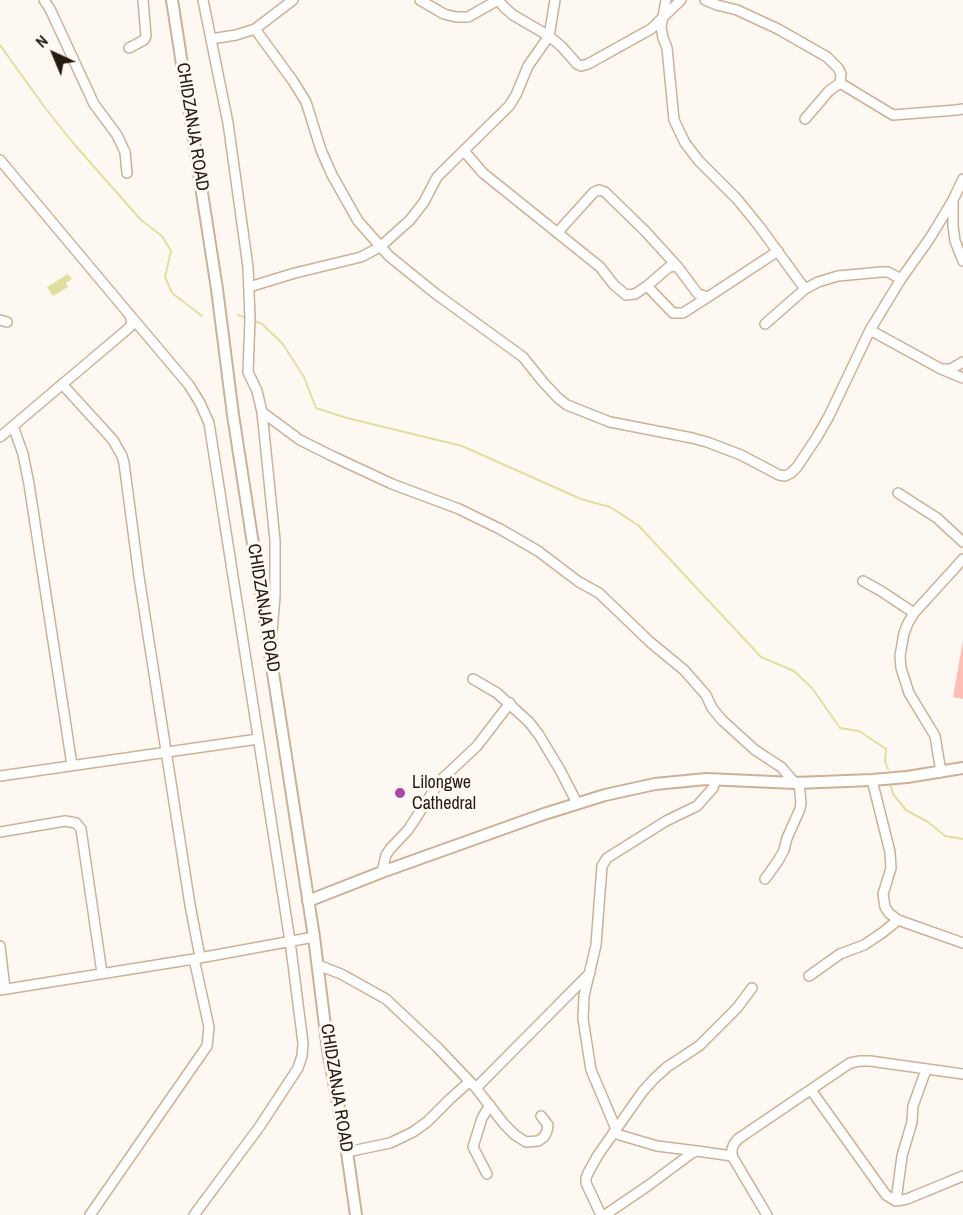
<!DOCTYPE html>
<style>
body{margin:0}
#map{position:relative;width:963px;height:1215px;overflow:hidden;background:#fef8f2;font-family:"Archivo Narrow",sans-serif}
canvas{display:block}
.north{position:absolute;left:24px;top:24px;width:60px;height:60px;-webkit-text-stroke:4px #fef8f2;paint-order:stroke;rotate:316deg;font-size:16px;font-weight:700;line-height:24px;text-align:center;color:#251b11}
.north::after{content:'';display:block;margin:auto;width:21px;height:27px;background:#251b11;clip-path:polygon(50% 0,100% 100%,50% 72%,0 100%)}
</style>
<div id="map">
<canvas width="963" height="1215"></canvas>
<div class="north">N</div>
</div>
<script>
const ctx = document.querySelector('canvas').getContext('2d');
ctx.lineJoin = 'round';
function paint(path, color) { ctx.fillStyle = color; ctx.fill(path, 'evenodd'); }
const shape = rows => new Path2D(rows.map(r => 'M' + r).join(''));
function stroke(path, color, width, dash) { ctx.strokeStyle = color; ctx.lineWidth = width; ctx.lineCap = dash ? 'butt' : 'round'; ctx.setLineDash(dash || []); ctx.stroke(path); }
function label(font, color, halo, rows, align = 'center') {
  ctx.font = font + ' "Archivo Narrow",sans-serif'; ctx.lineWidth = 6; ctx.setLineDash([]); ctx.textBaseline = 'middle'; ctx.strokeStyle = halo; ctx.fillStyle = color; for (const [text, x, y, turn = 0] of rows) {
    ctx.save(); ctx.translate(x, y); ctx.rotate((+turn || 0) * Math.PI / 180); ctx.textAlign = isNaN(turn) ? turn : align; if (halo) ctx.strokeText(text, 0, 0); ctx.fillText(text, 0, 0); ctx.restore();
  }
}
paint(shape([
 [963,641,963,699,953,697]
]), '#ffbeb5');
paint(shape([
 [68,274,72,279,66,283,68,287,53,296,47,287]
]), '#e1dfa0');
stroke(shape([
 [0,45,46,109,74,144,141,220,162,236,171,251,165,277,172,293,202,316],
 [238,315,246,318],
 [252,320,262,324,282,343,304,377,316,408,347,418,462,446,581,499,610,507,638,525,761,657,794,671,812,688,840,728,859,731,886,749,885,761,888,769],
 [890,782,893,794,906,810,928,822,945,836,963,839]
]), '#e1dfa0', 2);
const minor = shape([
 [44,0,50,9,94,104,117,135,125,152,127,173],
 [203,0,228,123,248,267,250,319,248,372,257,391,262,412,275,540,275,596,271,644],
 [420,0,444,14,456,17,468,17,498,0],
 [498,0,505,8,513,15,549,36,562,47,577,64,581,66,588,64,651,29,681,0],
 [666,0,661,27,663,38,667,48,674,120,685,143,699,161,737,199,759,226,805,289],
 [705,0,717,5,737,10,778,29,827,57,838,68,841,74,840,83,829,91,805,119],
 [255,29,293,81,306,102,321,150,332,175,358,221,389,256,436,294,523,357,543,382,558,398,567,405,610,422,692,438,707,442,741,455,779,475,785,476,791,473,797,467,817,437,829,416,870,330,901,279,930,238,953,200,963,179],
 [211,39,236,35,255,29,293,0],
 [129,48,144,40,146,36,143,0],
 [840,83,893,115,956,110,963,109],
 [464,151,483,173,600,267,614,285,626,295,635,294,647,286,669,267,677,266,698,294,708,297,778,251],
 [0,160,129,314,132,321,130,327,0,437],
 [953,202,953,226,955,241,963,261],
 [557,233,594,192,599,190,605,192,645,231,677,266],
 [647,286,673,313,683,313,708,297],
 [249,287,295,273,361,257,380,247,410,220,424,202,437,177,509,106,516,95,528,66,549,36,555,0],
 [129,314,189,385,200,403,209,423,290,941,303,1043,302,1056,298,1068,260,1126,194,1215],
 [0,320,7,322],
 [765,324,805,289,818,282,838,276,881,272,888,272,901,279],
 [870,330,941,369,963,378],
 [944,369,951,369,963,362],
 [62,384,113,440,122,456,124,463,139,577,190,905,200,957],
 [262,412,300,440,332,456,392,484,459,509,500,529,538,551,579,582,599,593,650,642,684,670,706,695,712,708,722,720,755,750,781,767,795,783],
 [13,426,23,454,29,484,72,765],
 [898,493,937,518,963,542],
 [863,581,881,591,914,613],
 [473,679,497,693,529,722,539,735,560,770,577,803],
 [941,772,935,736,909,693,901,668,900,656,904,633,908,623,914,613,963,559],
 [0,776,258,739],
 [872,780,890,852,891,868,883,894,885,907,889,913,898,920,963,943],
 [0,832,65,821,76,823,81,829,102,973],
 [382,872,386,855,390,849,408,830,436,787,443,778,477,746,510,703],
 [765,879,778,861,784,850,787,838,800,809,801,803,799,783],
 [0,946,5,989],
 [318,965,341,974,386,999,437,1047,476,1088,504,1124,515,1135,526,1142,538,1141,544,1137,547,1131,548,1125,541,1116],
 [809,976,840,954,864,945,882,933,898,920],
 [0,990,194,959,314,937],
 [476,1088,590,973],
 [811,1090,886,1195,896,1201,907,1199,963,1176],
 [616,1129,591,1070,583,1019,584,996,596,945,602,866,607,858,666,821,697,806,713,788,716,779],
 [613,1133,657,1146,697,1151],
 [347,1152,390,1143,413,1132,427,1122,450,1099,469,1082],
 [487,1174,473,1147,482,1118,490,1105],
 [896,1201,902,1156,912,1122,913,1106,926,1070],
 [90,1215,207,1046,209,1027,194,959],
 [601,1215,586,1183,586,1178,588,1173,598,1155,643,1091,654,1079,667,1067,699,1046,737,1008,752,988],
 [605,1215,649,1185,692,1153,697,1151,732,1156],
 [767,1215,732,1156,732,1149,734,1144,738,1139,850,1063,860,1061,870,1061,963,1074]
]);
const tertiary = shape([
 [172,0,217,289,233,415,314,937,328,1050,347,1152,356,1215],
 [308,901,382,872,544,814,605,795,655,784,706,779,795,783,872,780,907,777,963,768]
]);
stroke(minor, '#cdb196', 12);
stroke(tertiary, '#cdb196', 14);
stroke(minor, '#fff', 9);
stroke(tertiary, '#fff', 10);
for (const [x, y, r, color] of [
 [400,793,6,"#aa45a9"]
]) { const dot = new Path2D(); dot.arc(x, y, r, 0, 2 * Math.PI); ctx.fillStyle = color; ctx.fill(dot); stroke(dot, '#fef8f2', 2); }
label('18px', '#251b11', '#fef8f2', [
 ["CHIDZANJA ROAD",192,127,81],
 ["CHIDZANJA ROAD",263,608,81],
 ["CHIDZANJA ROAD",336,1088,81]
]);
label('18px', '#251b11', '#fef8f2', [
 ["Lilongwe",412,783],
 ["Cathedral",412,804]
], 'left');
</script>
